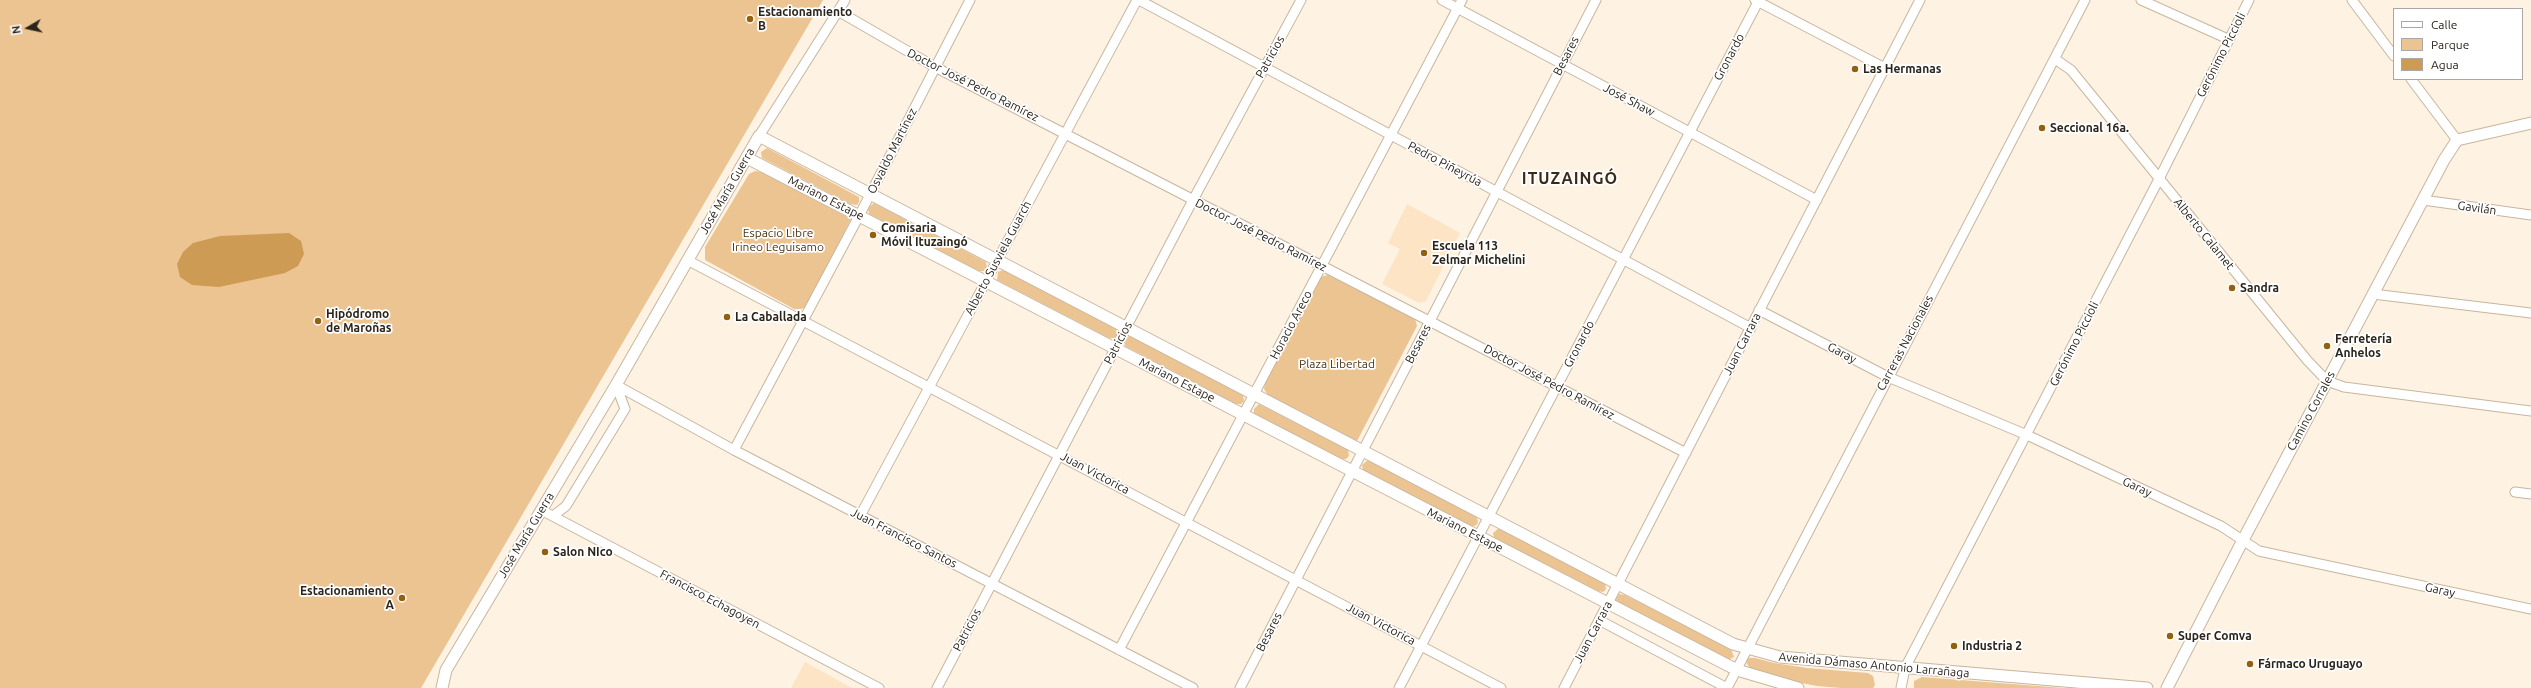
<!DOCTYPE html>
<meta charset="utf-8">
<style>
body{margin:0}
#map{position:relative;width:2531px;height:688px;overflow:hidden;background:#fef2e3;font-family:Ubuntu,sans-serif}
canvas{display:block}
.legend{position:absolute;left:2393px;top:8px;width:130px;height:72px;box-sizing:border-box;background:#fff;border:1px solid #aaa7a4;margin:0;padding:5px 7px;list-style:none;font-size:12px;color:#2b241b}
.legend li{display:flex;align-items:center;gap:8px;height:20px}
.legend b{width:20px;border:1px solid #aaa7a4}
.north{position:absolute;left:8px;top:8px;width:40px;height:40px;-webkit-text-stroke:3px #fff;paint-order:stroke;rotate:261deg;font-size:11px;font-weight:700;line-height:16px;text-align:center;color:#2b241b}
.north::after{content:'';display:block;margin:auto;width:14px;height:18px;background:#2b241b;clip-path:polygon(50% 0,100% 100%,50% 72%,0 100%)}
</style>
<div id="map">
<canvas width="2531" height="688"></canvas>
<ul class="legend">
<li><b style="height:5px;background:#fff"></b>Calle</li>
<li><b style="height:11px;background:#ebc492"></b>Parque</li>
<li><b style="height:11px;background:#ce9b55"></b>Agua</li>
</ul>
<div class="north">N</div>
</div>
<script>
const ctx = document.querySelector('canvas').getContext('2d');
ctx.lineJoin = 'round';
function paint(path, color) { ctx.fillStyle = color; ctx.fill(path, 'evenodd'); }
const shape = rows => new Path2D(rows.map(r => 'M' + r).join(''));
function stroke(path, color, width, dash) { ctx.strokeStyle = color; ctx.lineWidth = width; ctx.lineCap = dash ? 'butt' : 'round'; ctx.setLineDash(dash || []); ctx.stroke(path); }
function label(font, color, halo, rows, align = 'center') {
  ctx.font = font + ' Ubuntu,sans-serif'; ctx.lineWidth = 3.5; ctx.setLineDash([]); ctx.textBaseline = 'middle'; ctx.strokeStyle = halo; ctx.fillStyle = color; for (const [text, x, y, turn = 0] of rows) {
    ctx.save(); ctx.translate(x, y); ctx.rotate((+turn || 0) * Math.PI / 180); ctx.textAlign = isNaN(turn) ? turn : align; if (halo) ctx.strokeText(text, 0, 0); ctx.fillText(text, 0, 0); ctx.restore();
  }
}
paint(shape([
 [1407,204,1460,233,1426,301,1419,303,1382,284,1400,249,1388,243],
 [805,662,852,688,791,688]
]), '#fde4c5');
paint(shape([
 [0,0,823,0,421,688,0,688],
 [767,148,859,197,859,202,857,205,850,204,762,158,761,152],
 [755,171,761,172,851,219,806,307,801,309,794,309,705,260,705,247,749,174],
 [874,203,986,262,987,269,984,271,979,271,869,214,868,208],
 [1003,270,1116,329,1117,335,1114,338,1109,338,997,280,998,272],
 [1328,275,1415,319,1417,326,1357,441,1268,395,1264,389,1265,384,1320,277],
 [1130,335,1243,395,1244,401,1241,404,1236,404,1125,346,1124,340],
 [1259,404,1348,450,1349,456,1346,459,1341,459,1254,414,1254,409],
 [1368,460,1477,517,1478,523,1475,526,1470,526,1363,470,1362,465],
 [1499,528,1605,583,1606,589,1603,592,1598,591,1494,538,1493,533],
 [1619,594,1625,595,1731,649,1734,657,1728,660,1617,602,1616,599],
 [1748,658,1755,658,1774,663,1807,668,1868,673,1873,676,1875,685,1873,688,1841,688,1817,686,1776,678,1751,670,1746,662],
 [1922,677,2063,688,1914,688,1914,681]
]), '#ebc492');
paint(shape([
 [289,233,301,241,304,254,298,266,285,273,219,287,192,285,180,277,177,264,183,252,193,243,220,236]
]), '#ce9b55');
const minor = shape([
 [1139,0,1751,328],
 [1442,0,1817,200],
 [1755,0,1885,68],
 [2141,0,2228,39],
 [2352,0,2394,56],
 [838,11,935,67,1686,453],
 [2055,59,2071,70,2307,360,2327,381,2344,387,2531,411],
 [2411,79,2457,140],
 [759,136,845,0],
 [2423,200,2531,215],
 [687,260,1501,688],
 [2373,294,2531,313],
 [1759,310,1888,377,2027,435,2221,526,2259,551,2531,609],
 [616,385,734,450,1193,688],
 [734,450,859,216,970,0],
 [2515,492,2531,494],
 [541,510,879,688],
 [553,516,566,506,625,409,616,385],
 [860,516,1137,0],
 [1599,620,1727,688,2085,0],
 [1119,650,1462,0],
 [937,688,1193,200,1301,0],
 [1240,688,1596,0],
 [1399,688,1759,0],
 [1564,688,1920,0],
 [1901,688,1905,668,2159,179,2249,0]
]);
const tertiary = shape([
 [747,158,1737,670,1798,688],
 [442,688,446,670,616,385,759,136,1733,644,1780,657,2147,688],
 [2167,688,2243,540,2444,160,2457,140,2531,123]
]);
stroke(minor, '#c8b59d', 11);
stroke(tertiary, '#c8b59d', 13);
stroke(minor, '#fff', 9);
stroke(tertiary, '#fff', 11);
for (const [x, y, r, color] of [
 [750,19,4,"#926110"],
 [1855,69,4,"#926110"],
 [2042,128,4,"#926110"],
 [873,235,4,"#926110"],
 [1424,253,4,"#926110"],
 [2232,288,4,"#926110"],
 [727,317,4,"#926110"],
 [318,321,4,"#926110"],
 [2327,346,4,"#926110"],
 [545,552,4,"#926110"],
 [402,598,4,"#926110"],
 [2170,636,4,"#926110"],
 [1954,646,4,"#926110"],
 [2250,664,4,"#926110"]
]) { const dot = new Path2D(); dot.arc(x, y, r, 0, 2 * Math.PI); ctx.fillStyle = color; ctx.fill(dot); stroke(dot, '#fff', 1.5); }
label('bold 12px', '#2b241b', '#fff', [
 ["Estacionamiento",758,12],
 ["B",758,26],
 ["Las Hermanas",1863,69],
 ["Seccional 16a.",2050,128],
 ["Comisaria",881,228],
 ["Móvil Ituzaingó",881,242],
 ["Escuela 113",1432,246],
 ["Zelmar Michelini",1432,260],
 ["Sandra",2240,288],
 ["Hipódromo",326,314],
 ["de Maroñas",326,328],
 ["La Caballada",735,317],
 ["Ferretería",2335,339],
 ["Anhelos",2335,353],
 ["Salon NIco",553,552],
 ["Estacionamiento",394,591,"right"],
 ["A",394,605,"right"],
 ["Super Comva",2178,636],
 ["Industria 2",1962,646],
 ["Fármaco Uruguayo",2258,664]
], 'left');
label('12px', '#2b241b', '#fff', [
 ["Gerónimo Piccioli",2221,55,-63],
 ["Besares",1566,56,-63],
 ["Patricios",1270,57,-61],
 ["Gronardo",1729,57,-62],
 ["Doctor José Pedro Ramírez",973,85,27],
 ["José Shaw",1629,100,28],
 ["Osvaldo Martínez",892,151,-63],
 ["Pedro Piñeyrúa",1445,164,28],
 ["José María Guerra",727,191,-60],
 ["Mariano Estape",826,198,27],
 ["Gavilán",2477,208,8],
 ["Alberto Calamet",2204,234,51],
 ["Doctor José Pedro Ramírez",1261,235,27],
 ["Alberto Susviela Guarch",998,258,-62],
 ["Horacio Areco",1291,325,-62],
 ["Patricios",1118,343,-62],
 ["Carreras Nacionales",1905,343,-62],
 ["Besares",1418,344,-63],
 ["Gronardo",1579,344,-62],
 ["Juan Carrara",1742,344,-63],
 ["Gerónimo Piccioli",2074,344,-63],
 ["Garay",1842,353,28],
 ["Mariano Estape",1177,380,27],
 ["Doctor José Pedro Ramírez",1549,382,28],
 ["Camino Corrales",2311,411,-62],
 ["Juan Victorica",1095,473,28],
 ["Garay",2137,487,25],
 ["Mariano Estape",1465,530,27],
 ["José María Guerra",526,535,-59],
 ["Juan Francisco Santos",904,538,27],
 ["Garay",2440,590,12],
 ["Francisco Echagoyen",710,599,28],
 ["Juan Victorica",1381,624,28],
 ["Patricios",967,630,-62],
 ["Besares",1269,632,-63],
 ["Juan Carrara",1593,632,-62],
 ["Avenida Dámaso Antonio Larrañaga",1874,665,5]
]);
label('12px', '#4b3517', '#fff', [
 ["Espacio Libre",778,233],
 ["Irineo Leguisamo",778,247],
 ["Plaza Libertad",1337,364]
]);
ctx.letterSpacing = '1px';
label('bold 16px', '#3a2b17', '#fff', [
 ["ITUZAINGÓ",1570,179]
]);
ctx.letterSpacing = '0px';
</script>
